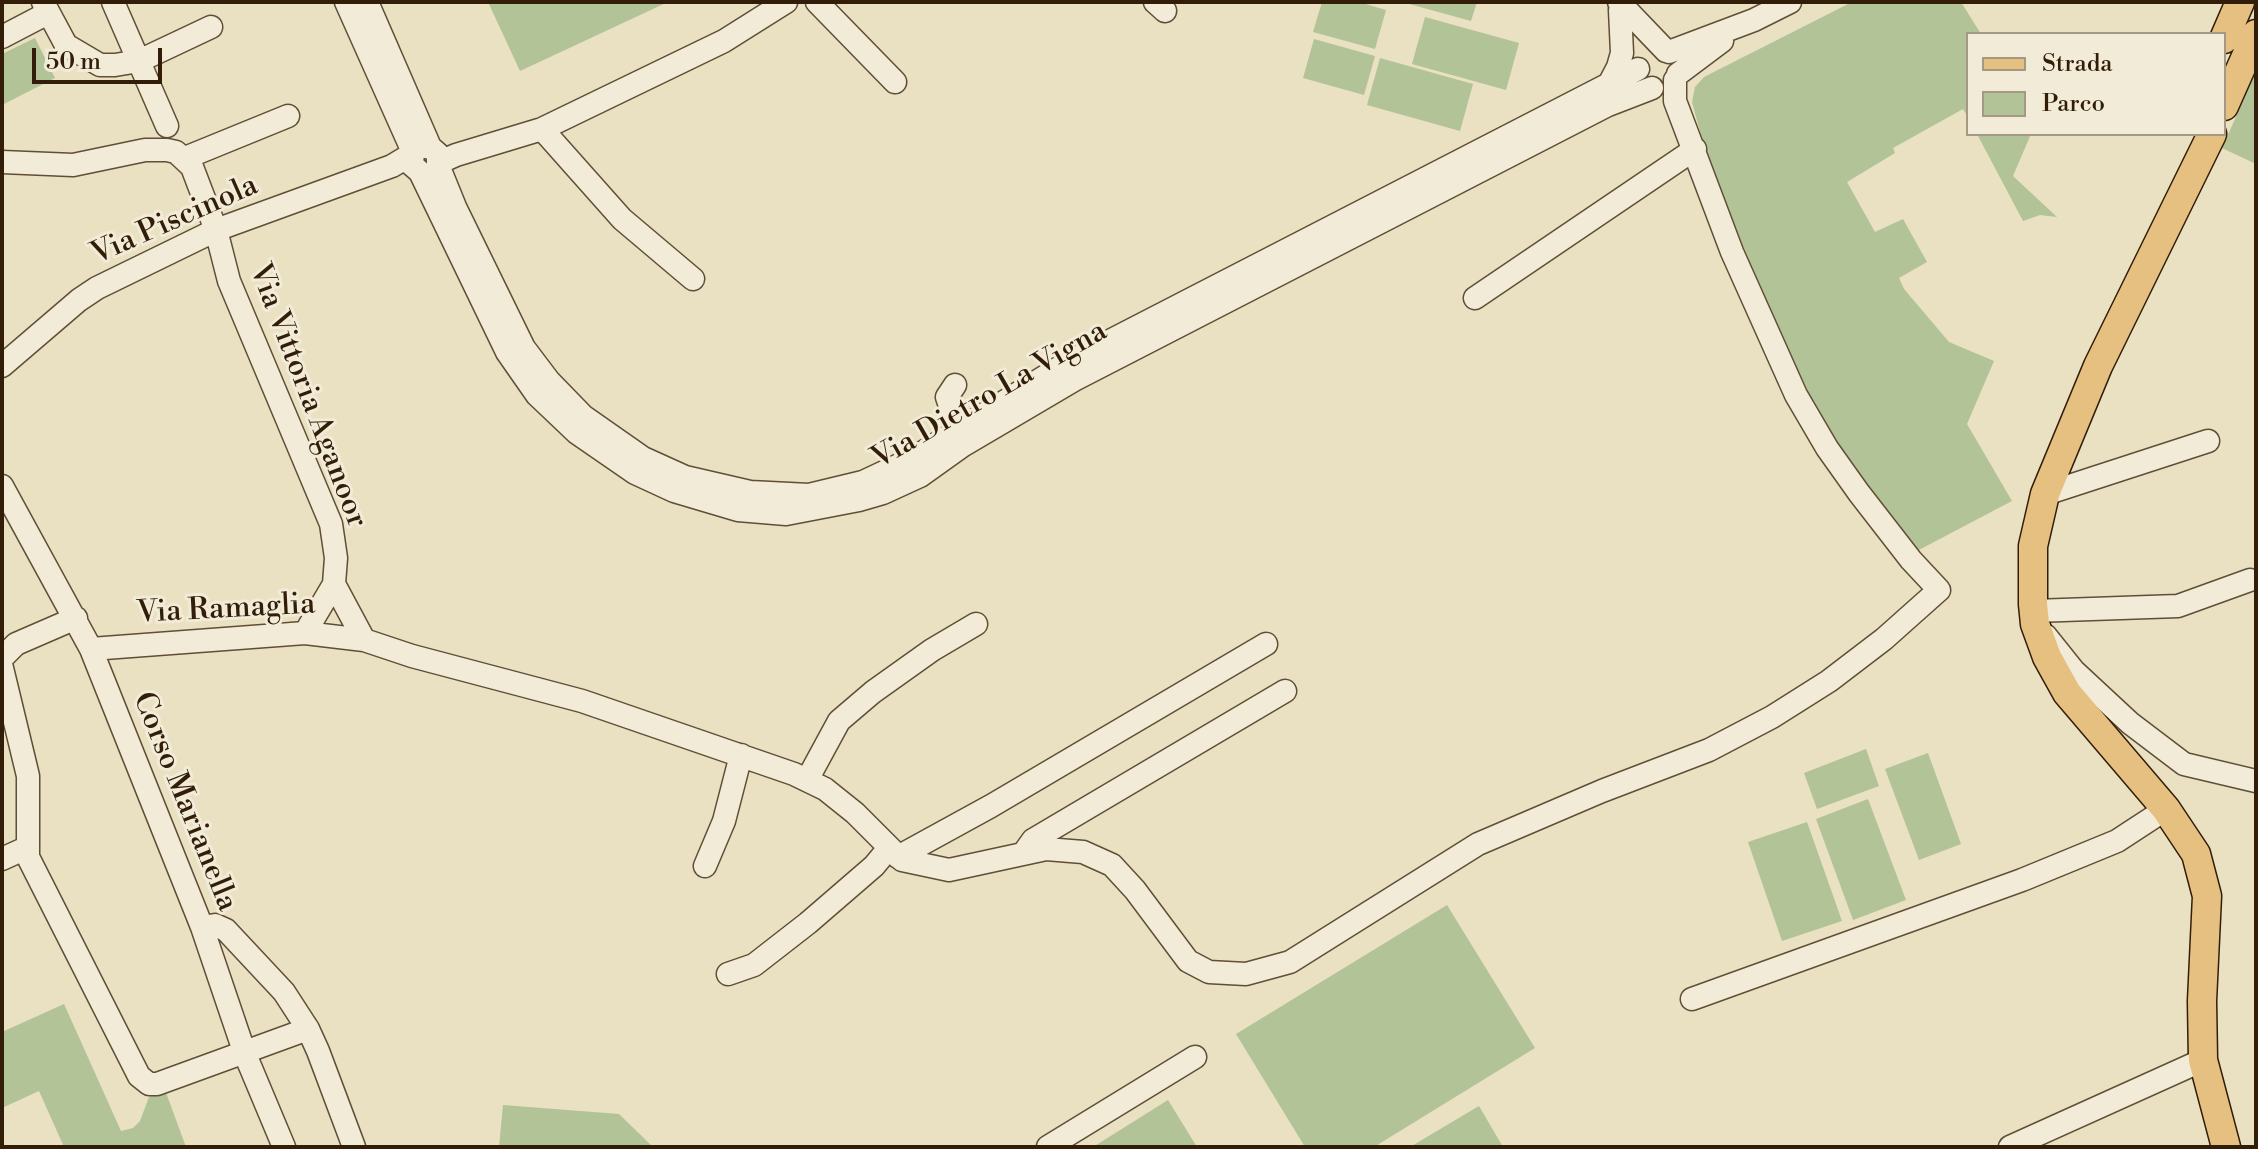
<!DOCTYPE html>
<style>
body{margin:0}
#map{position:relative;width:2258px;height:1149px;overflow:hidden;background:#eae0c2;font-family:"Libre Bodoni",serif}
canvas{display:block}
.frame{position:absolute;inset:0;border:4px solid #321e08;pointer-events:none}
.legend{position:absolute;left:1966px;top:32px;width:260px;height:104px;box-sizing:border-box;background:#f1ebd7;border:2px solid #a59984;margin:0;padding:10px 14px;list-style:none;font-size:24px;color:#321e08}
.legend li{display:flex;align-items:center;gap:16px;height:40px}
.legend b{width:40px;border:2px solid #a59984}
.scale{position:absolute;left:32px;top:48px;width:130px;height:36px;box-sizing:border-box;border:4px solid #321e08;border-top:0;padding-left:10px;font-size:24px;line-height:28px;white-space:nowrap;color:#321e08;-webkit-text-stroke:6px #f1ebd7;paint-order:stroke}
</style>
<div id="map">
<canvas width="2258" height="1149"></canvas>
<div class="frame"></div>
<ul class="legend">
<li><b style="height:10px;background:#e5c081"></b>Strada</li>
<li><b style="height:22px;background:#b2c397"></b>Parco</li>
</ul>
<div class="scale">50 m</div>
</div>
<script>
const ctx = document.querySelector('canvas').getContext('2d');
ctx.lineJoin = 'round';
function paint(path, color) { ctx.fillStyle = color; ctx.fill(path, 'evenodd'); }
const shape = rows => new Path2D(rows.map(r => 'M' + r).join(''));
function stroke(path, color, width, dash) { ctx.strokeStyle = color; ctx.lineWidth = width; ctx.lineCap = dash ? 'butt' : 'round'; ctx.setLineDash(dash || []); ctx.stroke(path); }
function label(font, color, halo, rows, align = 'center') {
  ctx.font = font + ' "Libre Bodoni",serif'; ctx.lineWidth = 6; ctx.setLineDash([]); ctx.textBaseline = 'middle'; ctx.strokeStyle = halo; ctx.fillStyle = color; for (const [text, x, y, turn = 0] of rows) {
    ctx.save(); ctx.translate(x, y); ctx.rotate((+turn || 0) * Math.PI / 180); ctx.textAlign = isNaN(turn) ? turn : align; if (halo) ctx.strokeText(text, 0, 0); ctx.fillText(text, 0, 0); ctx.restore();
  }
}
paint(shape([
 [488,2,668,2,520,71],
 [1322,2,1359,2,1386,10,1375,49,1313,32],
 [1402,2,1477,2,1471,21],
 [1852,2,1961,2,1981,34,1968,34,1968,117,1963,109,1893,148,1895,153,1847,182,1875,232,1903,219,1927,262,1899,278,1904,289,1949,342,1994,361,1967,424,2012,501,1915,552,1829,435,1750,271,1709,165,1692,102,1695,87,1704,77],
 [1425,17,1519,43,1506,90,1412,64],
 [35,38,55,78,2,105,2,54],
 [1314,39,1375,56,1364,95,1303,78],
 [1380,58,1473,84,1460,131,1367,105],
 [2256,72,2256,164,2222,148],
 [1977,134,2031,134,2013,176,2057,217,2040,215,2023,221],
 [1866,749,1879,786,1817,809,1804,773],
 [1928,753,1961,844,1919,860,1885,769],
 [1868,799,1906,900,1853,920,1816,819],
 [1807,822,1842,921,1782,941,1748,842],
 [1447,905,1535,1048,1374,1147,1305,1147,1236,1034],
 [64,1004,121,1131,133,1128,140,1121,149,1097,165,1090,186,1147,64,1147,39,1091,2,1108,2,1032],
 [1168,1100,1197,1147,1093,1147],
 [503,1105,619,1114,653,1147,499,1147],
 [1479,1106,1503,1147,1410,1147]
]), '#b2c397');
const minor = shape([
 [43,2,66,45,100,65,115,65,139,61,211,27],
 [113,2,167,126],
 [346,2,413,152],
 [367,2,430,147,438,154,438,165,455,207,524,348,549,381,583,416,643,458,685,477,750,492,809,495,863,482,912,459,1065,364,1638,69],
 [817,2,895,82],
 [1155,2,1165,11],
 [1619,2,1666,51],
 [2,37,48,13],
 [1669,52,1754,20,1790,2],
 [1678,74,1722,41],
 [1608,86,1618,67,1622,53,1620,10],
 [542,129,622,219,693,279],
 [430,147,420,147,413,152,412,165,420,172,507,352,537,395,577,433,635,473,674,491,738,510,786,514,859,500,883,493,920,476,962,446,1074,380,1608,105,1652,88],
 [185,158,288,116],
 [2,162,73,165,145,150,167,150,176,152,192,167,216,230,229,281,331,524,336,558,334,584,364,640],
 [438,163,456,155,542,129,724,41,786,2],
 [1475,298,1695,149],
 [2,366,79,300,97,288,216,230,392,166,412,154],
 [955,385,947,397,958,430],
 [2,486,91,649,202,927,245,1054,284,1147],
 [2045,494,2208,441],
 [2034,611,2178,606,2250,580],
 [305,633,334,584],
 [2046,636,2074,671,2130,723,2184,764,2256,781],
 [91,649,305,633,364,640,412,656,582,701,794,774,825,789,855,813,902,860,949,870,1046,849,1083,852,1112,865,1135,890,1188,961,1209,972,1246,974,1290,962,1478,844,1602,791,1709,750,1772,717,1829,681,1884,639,1939,590,1911,560,1859,493,1827,448,1796,395,1732,252,1675,101,1675,80],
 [2,658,16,644,76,618],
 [2,668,28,776,28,857,139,1076,149,1084,157,1084,308,1029],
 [807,780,839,721,873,692,932,650,976,624],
 [1023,854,1033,840,1285,691],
 [898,857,991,806,1266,644],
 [2,859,26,848],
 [705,866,724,821,741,755],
 [202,927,215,925,226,930,284,992,308,1029,318,1051,354,1147],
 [728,974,754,965,808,923,874,866,889,848],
 [1692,999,2022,880,2117,841,2166,809],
 [1048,1147,1195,1057],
 [2010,1147,2203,1060]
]);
const major = shape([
 [2224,39,2240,2],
 [2224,106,2256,34],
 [2212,134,2098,366,2045,494,2033,546,2033,604,2035,624,2047,657,2067,693,2166,809,2196,854,2207,896,2202,1001,2203,1060,2226,1147]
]);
stroke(minor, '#604e36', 25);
stroke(major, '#321e08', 31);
stroke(minor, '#f1ebd7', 22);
stroke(major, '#e5c081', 28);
label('30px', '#321e08', '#f1ebd7', [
 ["Via Piscinola",175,221,-24],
 ["Via Vittoria Aganoor",307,396,69],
 ["Via Dietro La Vigna",990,396,-30],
 ["Via Ramaglia",226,610,-3],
 ["Corso Marianella",184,802,68]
]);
</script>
